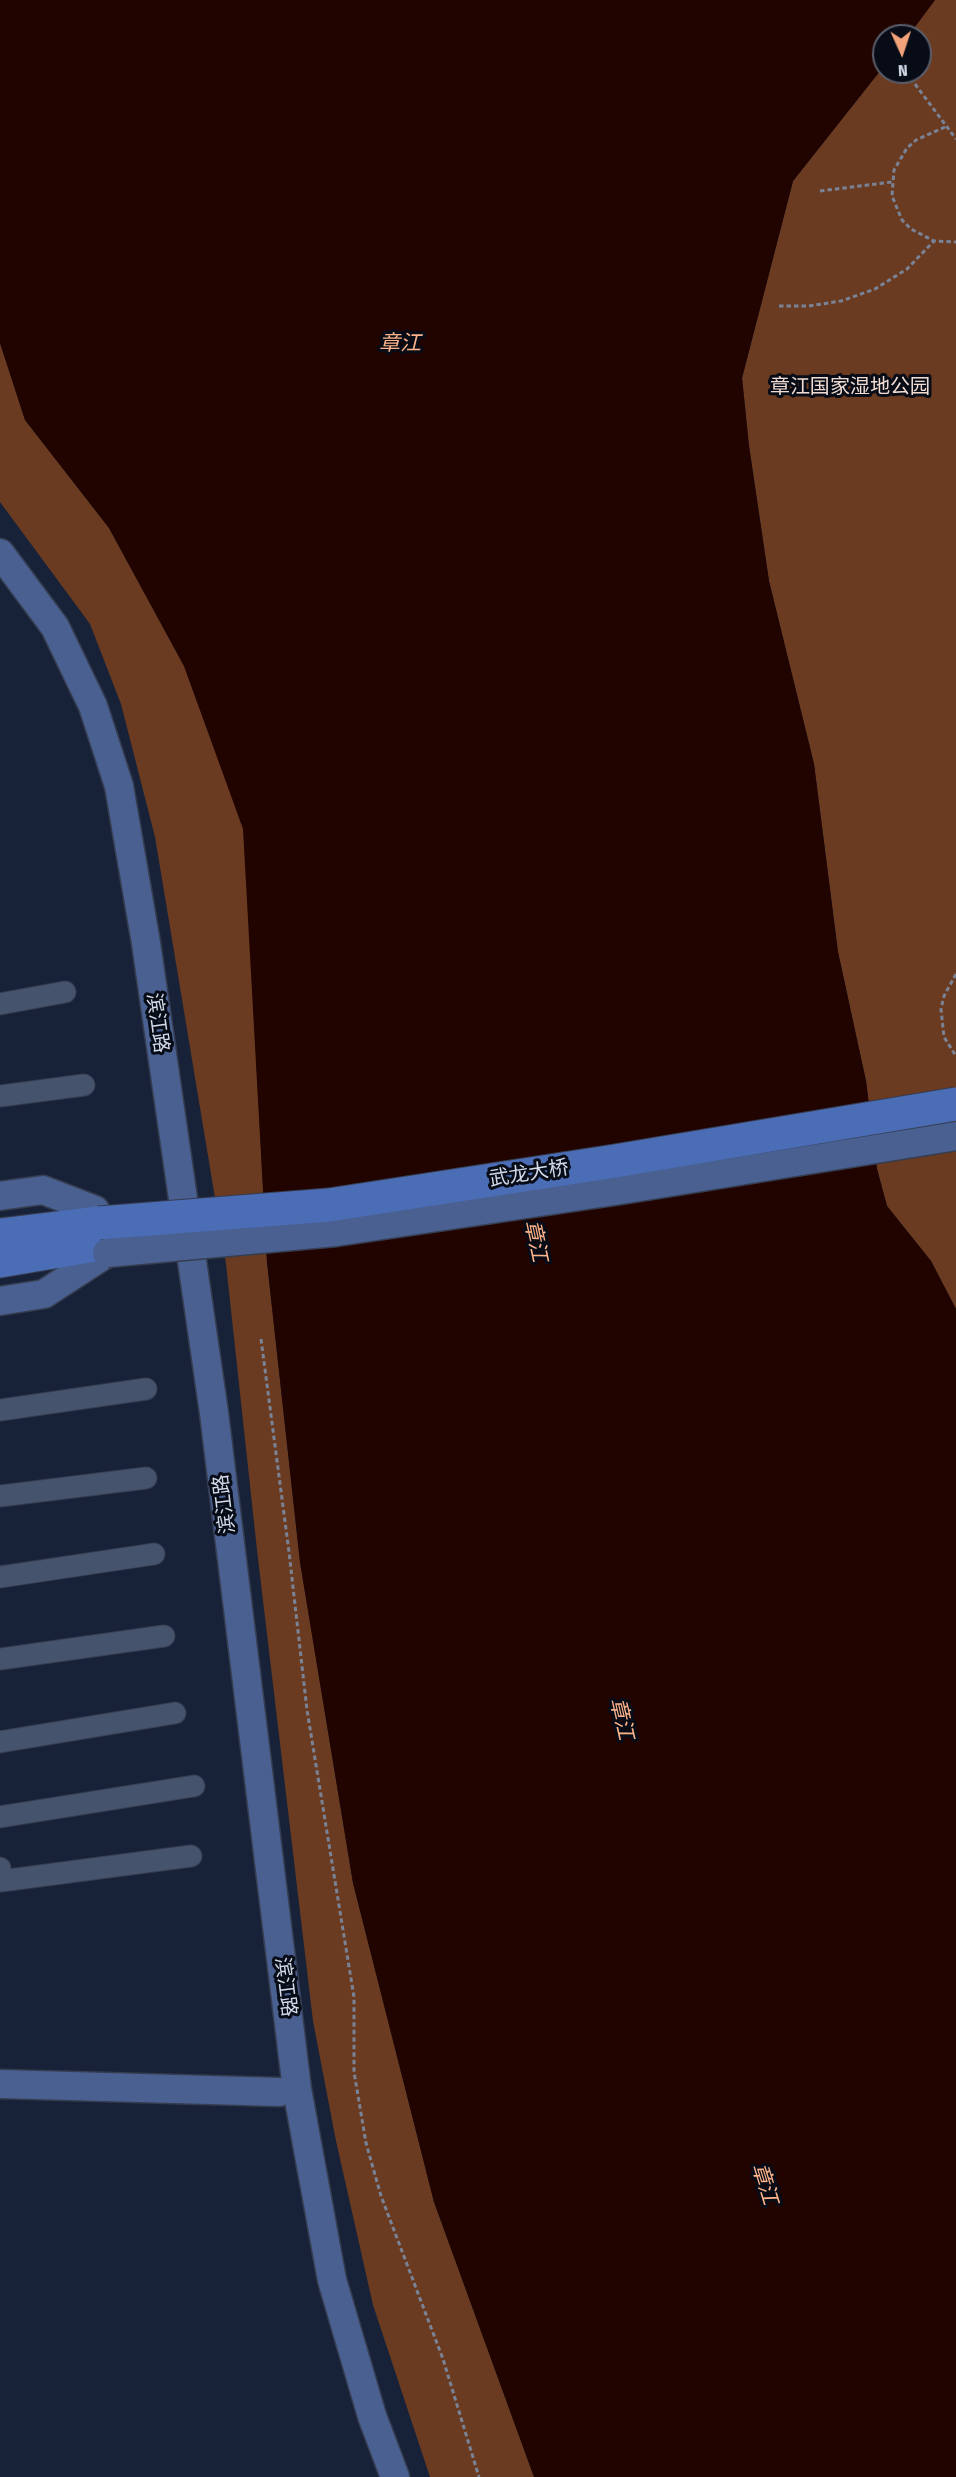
<!DOCTYPE html>
<meta charset="utf-8">
<style>
body{margin:0}
#map{position:relative;width:956px;height:2477px;overflow:hidden;background:#172239;font-family:"Fira Sans Condensed",sans-serif}
canvas{display:block}
.north{position:absolute;left:872px;top:24px;width:60px;height:60px;box-sizing:border-box;background:#070c16;border:2px solid #595e6b;border-radius:50%;rotate:177deg;font-size:16px;font-weight:700;line-height:24px;text-align:center;color:#d3daea}
.north::after{content:'';display:block;margin:auto;width:21px;height:27px;background:#f0a279;clip-path:polygon(50% 0,100% 100%,50% 72%,0 100%)}
</style>
<div id="map">
<canvas width="956" height="2477"></canvas>
<div class="north">N</div>
</div>
<script>
const ctx = document.querySelector('canvas').getContext('2d');
ctx.lineJoin = 'round';
function paint(path, color) { ctx.fillStyle = color; ctx.fill(path, 'evenodd'); }
const shape = rows => new Path2D(rows.map(r => 'M' + r).join(''));
function stroke(path, color, width, dash) { ctx.strokeStyle = color; ctx.lineWidth = width; ctx.lineCap = dash ? 'butt' : 'round'; ctx.setLineDash(dash || []); ctx.stroke(path); }
function label(font, color, halo, rows, align = 'center') {
  ctx.font = font + ' "Fira Sans Condensed","Noto Sans SC",sans-serif'; ctx.lineWidth = 6; ctx.setLineDash([]); ctx.textBaseline = 'middle'; ctx.strokeStyle = halo; ctx.fillStyle = color; for (const [text, x, y, turn = 0] of rows) {
    ctx.save(); ctx.translate(x, y); ctx.rotate((+turn || 0) * Math.PI / 180); ctx.textAlign = isNaN(turn) ? turn : align; if (halo) ctx.strokeText(text, 0, 0); ctx.fillText(text, 0, 0); ctx.restore();
  }
}
paint(shape([
 [935,0,956,0,956,1309,931,1261,887,1206,877,1169,866,1081,838,952,814,764,769,581,749,446,742,378,793,181,884,66,884,72,920,72,920,36,908,36],
 [0,343,25,420,109,528,184,666,244,829,267,1262,300,1562,353,1883,434,2202,534,2477,430,2477,373,2305,336,2141,313,2021,257,1550,226,1264,155,837,121,704,90,624,0,502]
]), '#6a3b20');
paint(shape([
 [0,0,935,0,908,36,884,36,884,66,793,181,742,378,749,446,769,581,814,764,838,952,866,1081,877,1169,887,1206,931,1261,956,1309,956,2477,534,2477,434,2202,353,1883,300,1562,267,1262,243,829,184,666,109,528,25,420,0,343]
]), '#210400');
const street = shape([
 [0,1004,65,992],
 [0,1096,84,1085],
 [0,1410,146,1389],
 [0,1496,146,1478],
 [0,1577,154,1554],
 [0,1659,164,1636],
 [0,1742,175,1713],
 [0,1817,194,1786],
 [0,1868,1,1881,191,1856]
]);
const secondary = shape([
 [0,553,55,627,93,706,119,786,146,943,214,1413,297,2089,332,2280,372,2416,395,2477],
 [0,1196,43,1190,95,1210],
 [0,1301,44,1294,107,1253],
 [0,2084,279,2092]
]);
const primary = shape([
 [0,1235,99,1223],
 [0,1261,107,1243]
]);
stroke(street, '#363d50', 23);
stroke(secondary, '#363d50', 31);
stroke(primary, '#363d50', 35);
stroke(shape([
 [906,72,956,139],
 [945,127,916,140,907,148,894,170,892,196,902,220,911,229,934,241,956,242],
 [820,191,892,182],
 [779,306,809,306,841,301,875,289,907,269,934,241],
 [956,974,944,996,941,1009,944,1037,956,1056],
 [261,1339,289,1552,307,1710,354,1997,354,2072,366,2143,381,2196,443,2359,479,2477]
]), '#7a8396', 3, [4.5, 3]);
stroke(street, '#46536c', 21);
stroke(secondary, '#496091', 28);
stroke(primary, '#4b6db6', 33);
const secondaryBridge = shape([
 [107,1253,336,1232,621,1190,956,1136]
]);
const primaryBridge = shape([
 [99,1223,329,1205,615,1161,956,1104]
]);
stroke(secondaryBridge, '#363d50', 31, []);
stroke(primaryBridge, '#363d50', 35, []);
stroke(secondaryBridge, '#496091', 28);
stroke(primaryBridge, '#4b6db6', 33);
label('20px', '#f0dcd2', '#070c16', [
 ["章江国家湿地公园",850,387]
]);
label('20px', '#d3daea', '#070c16', [
 ["滨江路",157,1023,82],
 ["武龙大桥",529,1174,-9],
 ["滨江路",225,1504,-97],
 ["滨江路",285,1987,83]
]);
label('italic 21px', '#ffb38a', '#070c16', [
 ["章江",400,344],
 ["章江",535,1241,78],
 ["章江",621,1719,77],
 ["章江",764,2184,73]
]);
</script>
